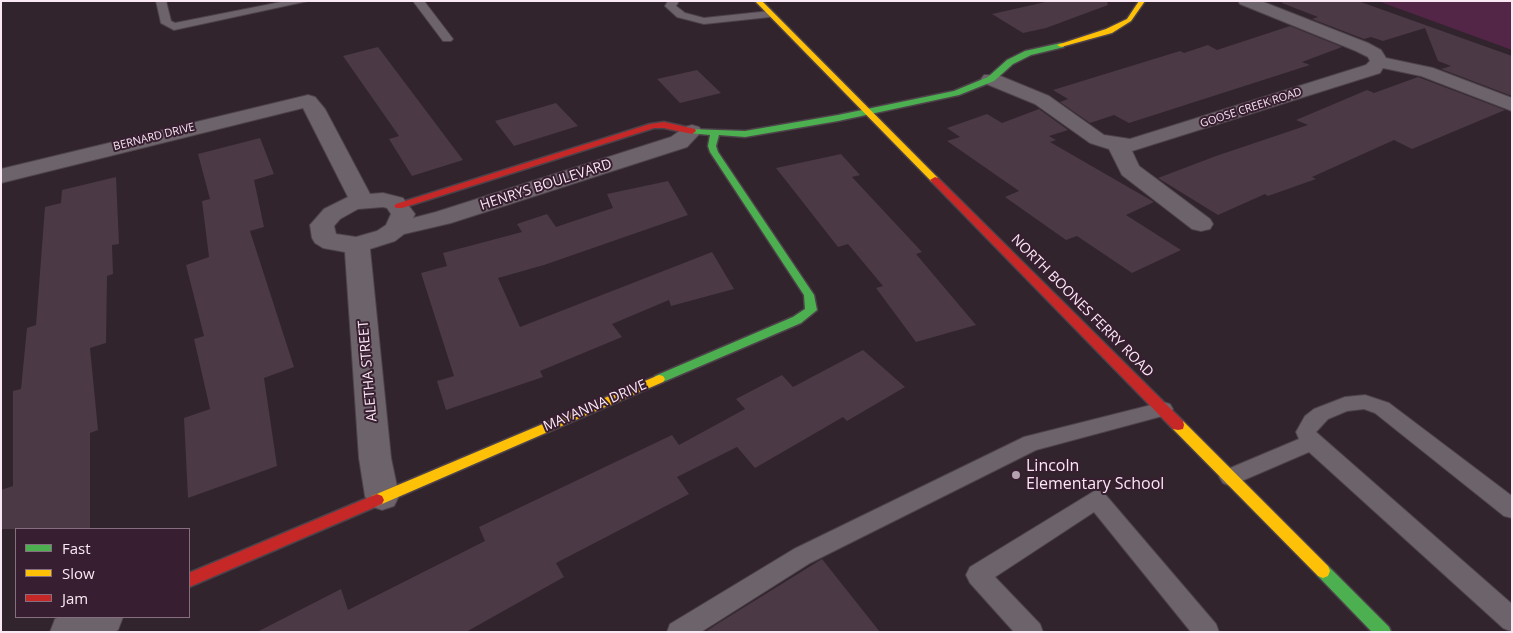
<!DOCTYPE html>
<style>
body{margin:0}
#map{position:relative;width:1513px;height:633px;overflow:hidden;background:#31242d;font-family:"Open Sans",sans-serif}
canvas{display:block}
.frame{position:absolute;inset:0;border:2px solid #fae8f4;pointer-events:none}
.legend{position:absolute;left:15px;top:528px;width:175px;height:90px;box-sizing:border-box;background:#371e30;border:1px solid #856f7e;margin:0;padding:6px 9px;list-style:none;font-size:15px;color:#fae8f4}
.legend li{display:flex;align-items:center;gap:10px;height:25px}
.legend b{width:25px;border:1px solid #856f7e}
</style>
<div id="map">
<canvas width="1513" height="633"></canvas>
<div class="frame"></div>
<ul class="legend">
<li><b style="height:6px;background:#4caf50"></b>Fast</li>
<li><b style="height:6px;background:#ffc107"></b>Slow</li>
<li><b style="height:6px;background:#c62828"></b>Jam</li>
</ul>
</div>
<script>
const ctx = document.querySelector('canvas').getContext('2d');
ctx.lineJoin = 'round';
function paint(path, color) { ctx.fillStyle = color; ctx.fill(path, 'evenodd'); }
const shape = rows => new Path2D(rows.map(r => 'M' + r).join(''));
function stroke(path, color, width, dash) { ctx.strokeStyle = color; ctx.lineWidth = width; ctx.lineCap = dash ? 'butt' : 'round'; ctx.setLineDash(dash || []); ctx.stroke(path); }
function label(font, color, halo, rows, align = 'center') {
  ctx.font = font + ' "Open Sans",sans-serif'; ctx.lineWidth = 4; ctx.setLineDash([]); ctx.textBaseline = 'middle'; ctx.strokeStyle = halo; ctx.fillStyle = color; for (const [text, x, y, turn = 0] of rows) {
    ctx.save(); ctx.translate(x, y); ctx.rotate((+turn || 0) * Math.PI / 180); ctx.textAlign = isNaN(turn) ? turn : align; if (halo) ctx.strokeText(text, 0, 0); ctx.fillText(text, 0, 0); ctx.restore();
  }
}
paint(shape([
 [1378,1,1512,1,1512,50]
]), '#532547');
paint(shape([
 [1050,1,1107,1,1108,5,1046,28,1023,33,992,14],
 [1282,1,1358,1,1512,56,1512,96,1441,69,1451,66,1438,61,1425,28,1383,41,1371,37,1364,39,1312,19,1318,17,1282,3],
 [1290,26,1342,47,1302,62,1310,65,1129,123,1114,115,1090,123,1060,102,1068,99,1053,90,1180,51,1184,53,1208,45,1217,50],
 [378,47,463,160,412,176,389,139,399,136,343,56],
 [697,70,721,93,680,103,657,79],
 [1418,77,1505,110,1412,149,1394,140,1312,177,1316,179,1268,196,1265,194,1218,215,1158,178,1216,156,1308,125,1296,120,1367,90,1374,93],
 [556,103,578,126,514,146,495,121],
 [1039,109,1068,130,1049,136,1056,140,1050,142,1154,202,1126,215,1181,250,1132,273,1077,236,1066,240,1005,197,1019,191,947,141,960,137,947,128,987,114,1002,123],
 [260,138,274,174,254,180,264,227,250,231,294,367,264,378,277,466,188,498,184,418,210,409,194,339,204,336,186,265,209,257,202,201,210,199,198,154],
 [841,154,860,175,852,177,922,252,916,254,976,325,916,342,876,288,883,286,848,244,838,247,776,168],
 [116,177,119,244,112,245,113,274,107,276,106,343,90,348,98,430,90,433,90,529,1,529,1,490,13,486,13,391,21,389,27,328,36,325,45,207,61,203,62,190],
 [668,181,688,215,544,265,498,278,520,327,712,252,734,289,671,306,669,300,612,324,622,337,540,371,543,377,446,410,437,381,454,376,421,273,447,266,443,253,522,232,517,224,547,214,556,227,613,208,607,194],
 [863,350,905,387,847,421,843,417,755,468,737,447,677,477,689,494,556,563,564,577,466,632,257,632,341,589,348,610,485,541,479,527,672,435,679,445,745,409,736,399,782,375,793,387],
 [822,559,880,632,705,632,717,624]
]), '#4b3946');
const lane = shape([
 [156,1,166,1,171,21,175,23,286,1,308,1,174,30,161,23,156,1],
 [413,1,424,1,453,39,451,41,443,41,413,1],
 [668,1,679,1,676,6,685,13,704,18,770,11,775,14,770,17,704,24,677,17,665,6,668,1],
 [1365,395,1389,403,1512,496,1512,518,1504,516,1375,413,1364,409,1347,411,1328,419,1316,432,1512,604,1512,632,1503,628,1309,452,1237,483,1230,486,1223,483,1219,477,1223,471,1299,439,1296,432,1305,416,1314,409,1345,397,1365,395],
 [1163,402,1170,404,1173,409,1170,414,1036,450,810,563,701,632,667,632,670,624,794,549,1024,437,1163,402],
 [1096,490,1104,493,1216,624,1219,632,1191,632,1094,512,995,577,1040,624,1043,632,1014,632,970,583,966,575,970,567,1096,490]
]);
const street = shape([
 [1238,1,1261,1,1368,43,1381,50,1386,58,1433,68,1512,98,1512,111,1421,76,1383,68,1380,73,1132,151,1139,166,1210,219,1213,224,1210,229,1201,231,1192,229,1122,175,1109,149,1090,143,1035,104,984,83,981,79,984,75,998,75,1049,96,1104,135,1130,139,1366,65,1370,61,1368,57,1356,51,1240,4,1238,1],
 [308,95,315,97,325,109,370,194,383,193,403,198,415,214,413,218,436,212,671,137,685,127,692,125,699,127,702,131,687,147,451,223,404,234,395,241,370,249,391,458,399,496,394,506,382,510,370,506,365,496,359,458,345,252,323,248,315,243,312,238,310,225,324,209,348,197,303,108,1,183,1,169,308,95],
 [383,207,387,208,391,214,386,225,377,231,356,237,336,234,334,226,340,219,358,209,383,207],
 [60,617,123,617,118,630,113,632,50,632,55,619,60,617]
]);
const fast = shape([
 [1061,43,1064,43,1064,47,1031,55,1013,64,994,81,959,95,838,121,745,137,719,135,716,146,718,152,814,295,817,310,801,323,663,382,655,382,653,379,655,376,793,317,805,309,804,295,710,152,708,146,710,135,689,133,689,129,745,131,838,115,954,91,988,77,1007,60,1025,51,1061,43],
 [1323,564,1328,566,1389,627,1391,632,1372,632,1318,576,1316,571,1318,566,1323,564]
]);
const slow = shape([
 [755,1,762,1,938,178,938,182,932,182,755,1],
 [1139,1,1145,1,1131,21,1112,33,1061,47,1057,45,1106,29,1127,19,1139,1],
 [659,375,663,376,665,379,663,382,382,504,377,506,372,504,370,500,372,496,659,375],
 [1178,420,1183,421,1328,566,1330,571,1328,576,1323,578,1318,576,1173,429,1172,425,1173,421,1178,420]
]);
const jam = shape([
 [664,122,695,129,696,131,692,134,664,128,654,128,402,208,396,208,394,206,396,204,650,124,664,122],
 [935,177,938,178,1183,421,1184,425,1183,429,1178,430,1173,429,932,182,930,180,935,177],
 [377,494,382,496,384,500,382,504,189,587,189,573,377,494]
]);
stroke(lane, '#4e424a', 2);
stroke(street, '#4e424a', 2);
stroke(fast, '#4e424a', 3);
stroke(slow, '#4e424a', 3);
stroke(jam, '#4e424a', 3);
paint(lane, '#6d636a');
paint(street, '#6d636a');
paint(fast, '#4caf50');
paint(slow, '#ffc107');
paint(jam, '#c62828');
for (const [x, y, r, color] of [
 [1016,475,5,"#b4a3ae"]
]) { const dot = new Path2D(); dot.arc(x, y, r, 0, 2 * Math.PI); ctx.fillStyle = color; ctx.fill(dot); stroke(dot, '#371e30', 2); }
label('11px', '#fae8f4', '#371e30', [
 ["GOOSE CREEK ROAD",1251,108,-18],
 ["BERNARD DRIVE",154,137,-14]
]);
label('14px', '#fae8f4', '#371e30', [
 ["HENRYS BOULEVARD",546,185,-18],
 ["NORTH BOONES FERRY ROAD",1082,306,45],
 ["ALETHA STREET",368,371,-95],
 ["MAYANNA DRIVE",595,406,-23]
]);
label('16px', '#fae8f4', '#371e30', [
 ["Lincoln",1026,466],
 ["Elementary School",1026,484]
], 'left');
</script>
